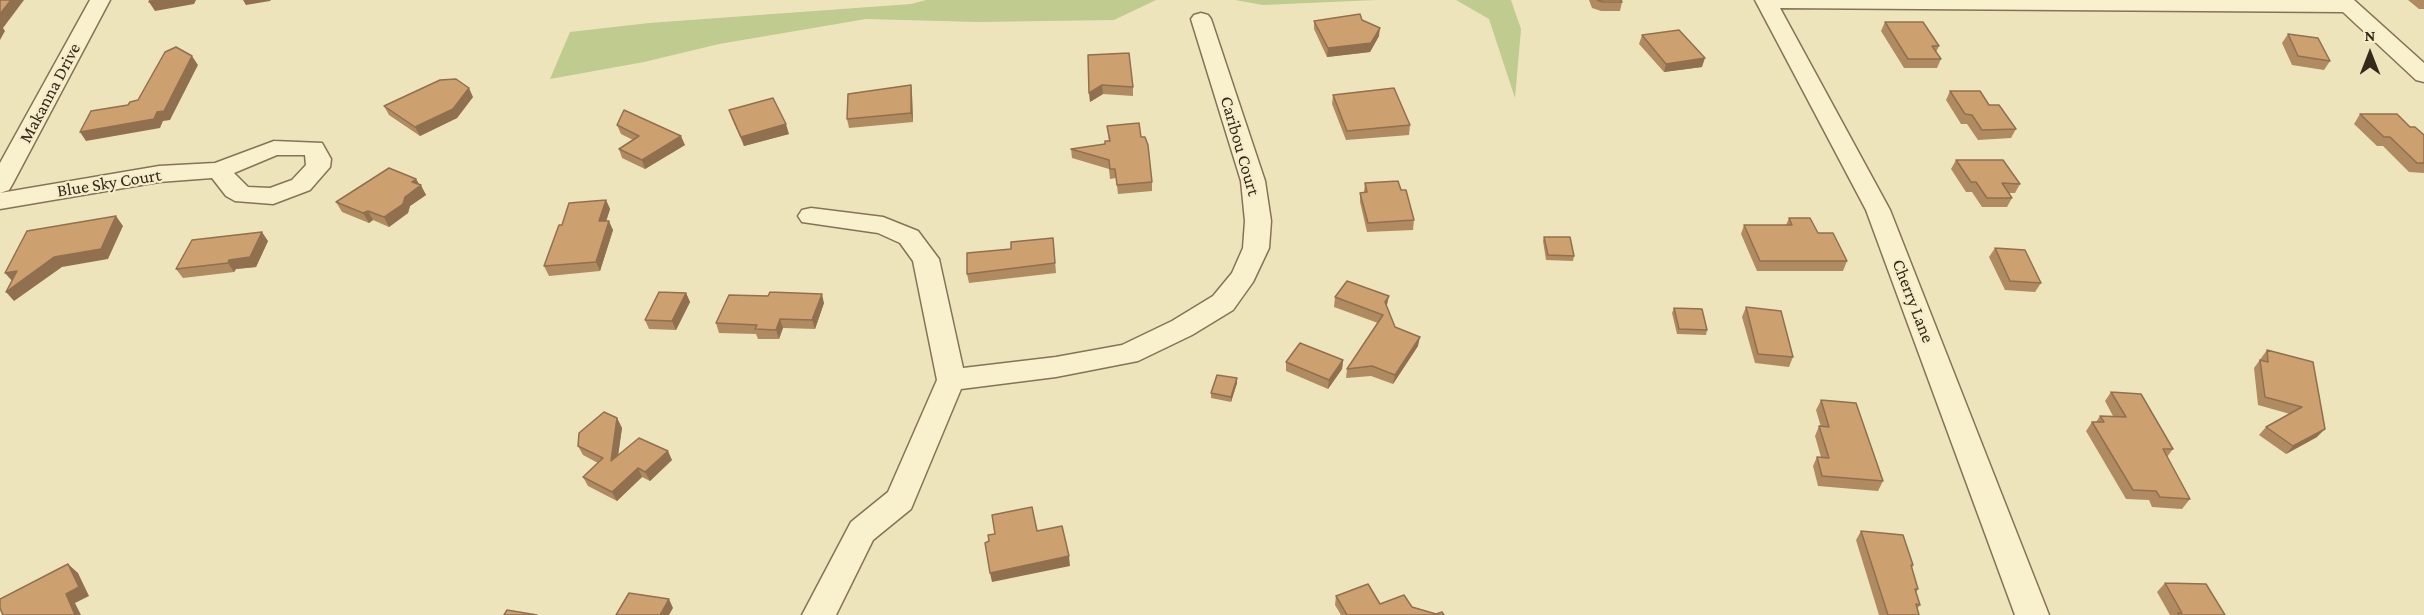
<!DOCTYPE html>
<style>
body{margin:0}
#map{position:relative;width:2424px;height:615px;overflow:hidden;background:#eee4bb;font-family:"Crimson Pro",serif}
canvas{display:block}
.north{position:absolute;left:2340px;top:24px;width:60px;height:60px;-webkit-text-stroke:4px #f5edca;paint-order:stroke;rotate:0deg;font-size:16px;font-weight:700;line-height:24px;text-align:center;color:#34291a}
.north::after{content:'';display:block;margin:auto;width:21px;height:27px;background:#34291a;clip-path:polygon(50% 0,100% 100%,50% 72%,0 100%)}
</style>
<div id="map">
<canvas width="2424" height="615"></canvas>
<div class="north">N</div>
</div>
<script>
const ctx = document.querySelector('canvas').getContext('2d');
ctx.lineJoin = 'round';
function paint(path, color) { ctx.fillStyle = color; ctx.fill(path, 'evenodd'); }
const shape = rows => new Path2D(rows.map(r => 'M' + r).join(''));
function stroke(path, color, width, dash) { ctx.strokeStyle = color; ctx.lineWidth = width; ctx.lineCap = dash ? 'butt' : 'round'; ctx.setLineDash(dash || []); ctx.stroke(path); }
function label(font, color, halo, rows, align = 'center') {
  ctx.font = font + ' "Crimson Pro",serif'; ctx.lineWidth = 4.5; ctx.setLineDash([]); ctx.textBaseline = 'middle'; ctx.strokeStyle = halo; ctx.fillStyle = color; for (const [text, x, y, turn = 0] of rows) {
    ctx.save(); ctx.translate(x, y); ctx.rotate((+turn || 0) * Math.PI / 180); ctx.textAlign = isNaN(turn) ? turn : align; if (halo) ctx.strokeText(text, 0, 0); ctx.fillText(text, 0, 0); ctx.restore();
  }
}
paint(shape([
 [926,0,1156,0,1114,20,978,22,866,19,719,44,644,62,550,79,570,32,649,23,911,4],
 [1235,0,1376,0,1263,5],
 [1456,0,1511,0,1521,29,1515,98,1489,19]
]), '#bfcb8f');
const minor = shape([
 [90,0,110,0,12,185,9,190,0,193,0,163,90,0],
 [1755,0,2354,0,2424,63,2424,82,2416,80,2343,12,1780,8,1890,210,2049,615,2015,615,1866,210,1755,0],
 [1201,13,1208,15,1211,19,1265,181,1271,221,1269,248,1253,282,1233,310,1192,335,1138,361,1056,377,961,389,911,509,873,540,836,615,802,615,851,522,888,492,937,380,913,261,900,243,878,233,802,222,798,216,802,210,811,208,883,217,918,231,939,259,963,368,1056,357,1122,345,1172,321,1213,296,1232,273,1243,248,1245,221,1241,181,1191,19,1194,15,1201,13],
 [274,141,322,143,331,159,330,167,310,190,273,204,235,201,226,196,212,178,159,182,0,209,0,193,159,166,215,163,274,141],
 [277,155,305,155,306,165,292,180,270,188,248,187,234,173,277,155]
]);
stroke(minor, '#857355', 3);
paint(minor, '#f9f0ce');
paint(shape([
 [1589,0,1621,0,1622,2,1620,11,1601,11,1592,8],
 [2408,0,2424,0,2424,9,2419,9],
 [1362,20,1379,36,1370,52,1327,57,1314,29,1314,21],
 [1885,22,1939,46,1936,52,1941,59,1937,68,1904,68,1881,31],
 [2288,34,2330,61,2324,70,2292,65,2282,43],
 [1642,35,1702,67,1664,72,1639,44],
 [1088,55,1133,87,1133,96,1103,94,1090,102],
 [911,85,912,94,913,122,849,128,847,119],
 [1950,91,1989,105,2016,129,2011,138,1978,140,1967,124,1961,124,1946,100],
 [1333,95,1410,125,1409,135,1346,140,1332,104],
 [473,97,457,118,420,136,389,115,384,106],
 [729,110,789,134,744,146,732,119],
 [2360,114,2410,127,2424,135,2424,173,2409,172,2383,146,2377,146,2354,124],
 [617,125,685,145,645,169,622,158,619,149,633,140,621,134],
 [1107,126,1141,137,1152,182,1152,191,1118,194,1116,178,1110,179,1109,169,1072,158,1071,149,1105,144,1109,141],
 [1956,160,2020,184,2015,193,2008,193,2012,198,2007,207,1982,207,1972,192,1966,192,1951,169],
 [416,179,426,195,410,206,408,213,389,227,373,220,369,223,342,212,336,202],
 [1365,183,1401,190,1414,220,1413,230,1367,232,1360,202,1360,193,1364,192],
 [606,200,610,209,606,221,613,230,600,271,549,276,544,266,562,225],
 [1789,218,1818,233,1847,261,1843,271,1757,271,1741,234,1744,225,1786,225],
 [1544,237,1574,256,1573,261,1546,260,1543,241],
 [268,241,256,267,236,269,234,272,183,278,176,269],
 [1054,248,1056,273,969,283,967,274],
 [1995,248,2041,283,2035,292,2005,290,1989,257],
 [686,293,690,302,676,330,649,329,645,320],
 [1335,297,1387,305,1386,307,1395,327,1418,346,1393,384,1371,376,1346,378,1347,369,1378,323,1334,307],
 [824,303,815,329,783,328,779,339,758,339,756,334,719,333,716,323],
 [1746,307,1793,357,1789,367,1755,363,1742,317],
 [1674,308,1707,330,1706,335,1677,334,1672,313],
 [2267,350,2313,362,2317,437,2286,454,2259,435,2266,427,2290,414,2258,405,2254,368],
 [1343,360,1342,369,1328,389,1286,371,1286,362],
 [1237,378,1237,383,1231,402,1211,398,1211,393],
 [2111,392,2173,449,2167,457,2190,499,2182,509,2152,507,2149,500,2126,499,2086,431,2092,422,2096,422,2100,416,2113,416,2105,401],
 [1821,400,1883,481,1878,491,1818,486,1813,466,1817,457,1821,457,1815,436,1819,426,1821,427,1816,410],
 [617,418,622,428,618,455,672,460,650,481,642,477,617,501,588,486,583,477,598,463,583,455,578,446],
 [1861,531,1913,565,1912,568,1918,589,1916,593,1920,605,1917,609,1919,615,1879,615,1856,540],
 [2165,583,2225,615,2170,615,2157,592],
 [1336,596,1380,604,1412,607,1436,614,1444,615,1341,615,1335,605]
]), '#b08a60');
paint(shape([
 [11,0,24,0,3,28,5,31,0,40,0,14],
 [162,0,196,0,194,4,155,11,149,2],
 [243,0,271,0,270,1,246,5],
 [1380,28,1379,36,1370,52,1327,57,1328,48],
 [192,56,198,65,170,120,163,121,160,128,86,141,80,132,157,112],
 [1705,58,1702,67,1664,72,1666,64],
 [911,85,912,94,913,122,911,113],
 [1102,85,1103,94,1090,102,1089,93],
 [469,88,473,97,457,118,420,136,415,127],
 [786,124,789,134,744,146,741,137],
 [681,136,685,145,645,169,642,160],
 [416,179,420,186,421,185,426,195,410,206,408,213,389,227,384,217,405,197,412,182],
 [606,200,610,209,603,231,599,221],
 [368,211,373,220,369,223,363,213],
 [116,216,123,226,108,259,62,267,14,301,6,292,13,282,5,273,17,271,54,257],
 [609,221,613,230,600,271,596,262],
 [262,232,268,241,256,267,236,269,234,272,228,263,229,260],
 [686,293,690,302,676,330,672,321],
 [822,294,824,303,815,329,812,320],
 [1389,296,1387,305,1383,311,1385,302],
 [780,319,783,328,779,339,776,330],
 [1420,337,1418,346,1393,384,1395,375],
 [1343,360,1342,369,1328,389,1329,380],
 [1237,378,1237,383,1231,402,1231,397],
 [617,418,622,428,616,470,611,461],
 [2325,429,2317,437,2286,454,2293,446],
 [668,451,672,460,650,481,645,472],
 [638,468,642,477,617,501,612,492],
 [1069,556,1070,566,992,582,990,573],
 [68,564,78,573,89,596,75,603,81,615,75,615,66,594],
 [669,599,673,608,669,615,660,615]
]), '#90704e');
const building = shape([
 [0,0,11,0,0,14,0,0],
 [150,0,162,0,149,2,150,0],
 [1597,0,1621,0,1622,2,1603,2,1597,0],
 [1360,14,1362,20,1380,28,1371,43,1328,48,1314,21,1360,14],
 [1885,22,1923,22,1939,46,1932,46,1941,59,1908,59,1885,22],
 [1679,30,1705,58,1666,64,1642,35,1679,30],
 [2288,34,2318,38,2330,61,2298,56,2288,34],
 [176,47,192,56,164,111,157,112,154,119,80,132,91,111,128,105,130,102,138,100,165,52,176,47],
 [1129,53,1133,87,1102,85,1089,93,1088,55,1129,53],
 [456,79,469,88,453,109,415,127,384,106,440,80,456,79],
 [911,85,911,113,847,119,848,94,911,85],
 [1394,88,1410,125,1347,131,1333,95,1394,88],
 [1950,91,1980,91,1989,105,1999,105,2016,129,1982,130,1972,115,1965,114,1950,91],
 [773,98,786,124,741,137,729,110,773,98],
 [624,110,681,136,642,160,619,149,639,136,617,125,624,110],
 [2360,114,2397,114,2410,127,2415,127,2424,135,2424,163,2417,163,2390,137,2384,137,2360,114],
 [1139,123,1141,137,1145,137,1148,145,1152,182,1117,185,1115,169,1110,169,1109,160,1071,149,1105,144,1105,141,1110,141,1107,126,1139,123],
 [1956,160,2003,160,2020,184,2002,183,2012,198,1987,198,1976,182,1971,182,1956,160],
 [389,168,416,179,412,182,421,185,405,197,403,204,384,217,368,211,363,213,336,202,389,168],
 [1398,181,1401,190,1406,190,1414,220,1368,223,1360,193,1367,192,1365,183,1398,181],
 [606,200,599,221,609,221,596,262,544,266,559,225,562,225,569,203,606,200],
 [116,216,101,249,54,257,6,292,17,271,5,273,27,231,116,216],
 [1789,218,1810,218,1818,233,1833,233,1847,261,1760,261,1744,225,1792,225,1789,218],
 [262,232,250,257,229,260,228,263,176,269,192,240,262,232],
 [1544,237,1570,237,1574,256,1548,255,1544,237],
 [1053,238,1055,263,967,274,967,253,1011,249,1011,242,1053,238],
 [1995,248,2025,250,2041,283,2010,281,1995,248],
 [1347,281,1389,296,1385,302,1395,327,1420,337,1395,375,1372,366,1347,369,1383,315,1335,297,1347,281],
 [659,292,686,293,672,321,645,320,659,292],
 [770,292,822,294,812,320,780,319,776,330,755,329,757,325,716,323,729,295,768,296,770,292],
 [1746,307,1781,311,1793,357,1758,354,1746,307],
 [1674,308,1702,309,1707,330,1679,329,1674,308],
 [1300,343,1343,360,1329,380,1286,362,1300,343],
 [2267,350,2313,362,2325,429,2293,446,2266,427,2302,407,2265,397,2260,360,2268,362,2267,350],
 [1217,375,1237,378,1231,397,1211,393,1217,375],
 [2111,392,2141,394,2173,449,2163,449,2190,499,2160,497,2156,491,2133,490,2092,422,2104,422,2100,416,2126,417,2111,392],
 [1821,400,1856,403,1883,481,1822,476,1817,457,1829,458,1819,426,1829,427,1821,400],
 [604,412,617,418,611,461,639,438,668,451,645,472,638,468,612,492,583,477,603,458,578,446,579,433,604,412],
 [1032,507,1037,531,1062,526,1069,556,990,573,985,543,989,541,988,535,995,534,992,515,1032,507],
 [1861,531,1903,535,1913,565,1911,565,1918,589,1915,589,1920,605,1916,604,1919,615,1888,615,1861,531],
 [68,564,79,587,66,594,75,615,3,615,0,608,0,599,68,564],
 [2165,583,2206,584,2225,615,2179,615,2178,613,2182,613,2165,583],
 [1368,584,1380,604,1404,595,1412,607,1436,614,1442,612,1444,615,1347,615,1336,596,1368,584],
 [629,593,669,599,660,615,616,615,629,593],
 [507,610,537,615,504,615,507,610]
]);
paint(building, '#cda070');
stroke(building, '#90704e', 1.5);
label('18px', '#34291a', '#f5edca', [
 ["Makanna Drive",50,93,-62],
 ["Caribou Court",1240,146,74],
 ["Blue Sky Court",109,183,-9],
 ["Cherry Lane",1913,301,69]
]);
</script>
